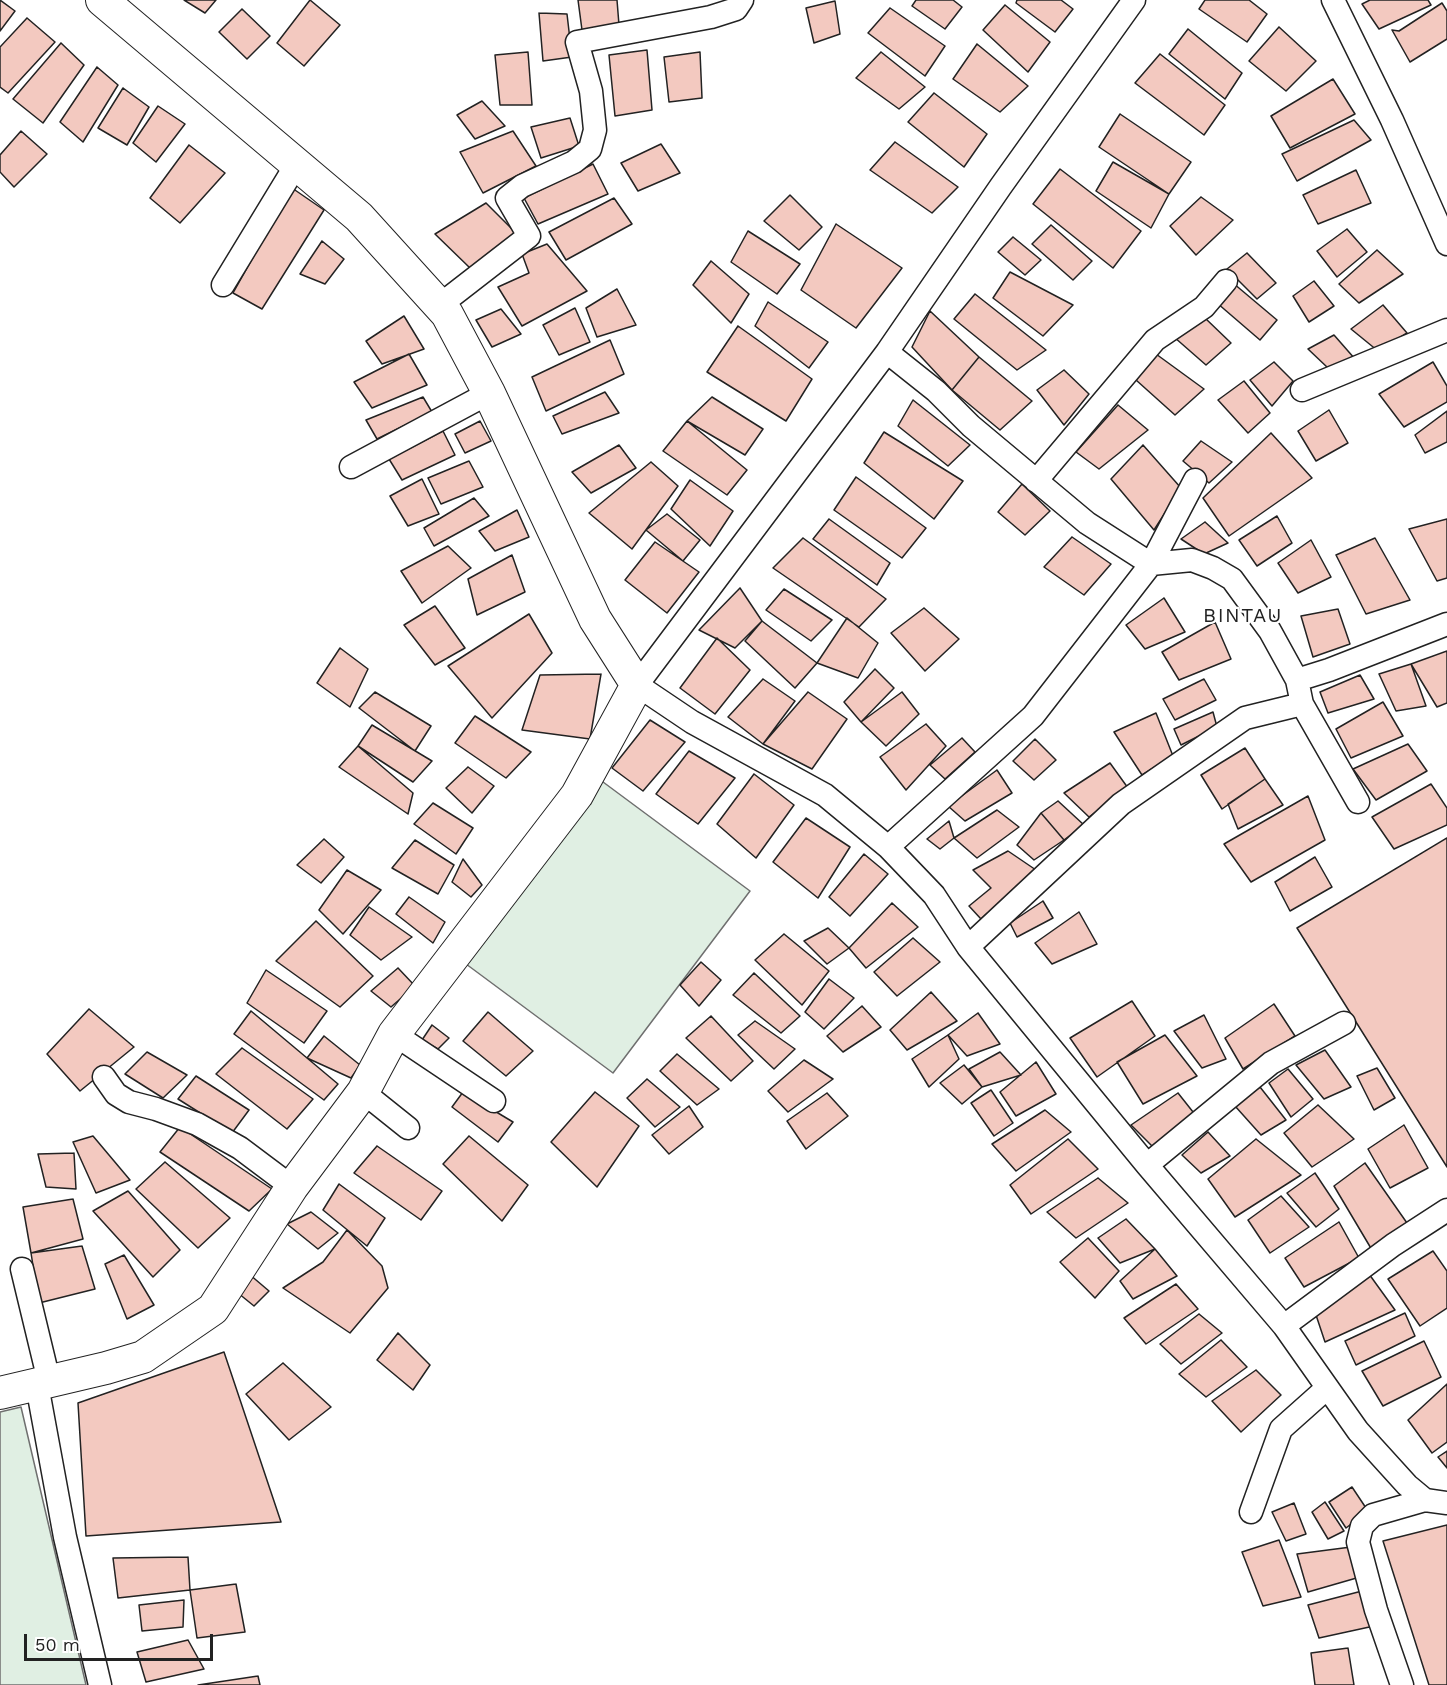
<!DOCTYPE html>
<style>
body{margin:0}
#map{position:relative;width:1447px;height:1685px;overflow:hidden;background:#fff;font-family:"Work Sans",sans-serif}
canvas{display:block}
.scale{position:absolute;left:24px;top:1634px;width:189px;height:27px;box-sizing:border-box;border:3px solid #222;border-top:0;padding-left:8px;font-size:18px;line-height:21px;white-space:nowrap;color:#222;-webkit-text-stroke:4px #fff;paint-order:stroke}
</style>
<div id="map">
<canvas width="1447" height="1685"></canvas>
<div class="scale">50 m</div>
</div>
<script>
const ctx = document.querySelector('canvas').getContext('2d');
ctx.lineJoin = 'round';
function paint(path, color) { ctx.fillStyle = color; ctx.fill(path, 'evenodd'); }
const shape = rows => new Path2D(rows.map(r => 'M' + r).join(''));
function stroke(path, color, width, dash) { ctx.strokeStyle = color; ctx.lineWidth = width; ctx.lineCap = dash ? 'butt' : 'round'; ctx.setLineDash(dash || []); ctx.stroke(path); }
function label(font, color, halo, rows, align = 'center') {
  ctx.font = font + ' "Work Sans",sans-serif'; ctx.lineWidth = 4.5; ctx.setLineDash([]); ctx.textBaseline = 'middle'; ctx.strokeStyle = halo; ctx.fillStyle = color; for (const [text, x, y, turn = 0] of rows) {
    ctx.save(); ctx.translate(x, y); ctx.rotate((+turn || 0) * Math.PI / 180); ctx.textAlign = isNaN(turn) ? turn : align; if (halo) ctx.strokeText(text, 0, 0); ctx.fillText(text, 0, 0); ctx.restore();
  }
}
const green = shape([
 [599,779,750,891,613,1073,462,961,599,779],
 [21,1407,86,1685,0,1685,0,1412,21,1407]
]);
paint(green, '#e0efe3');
stroke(green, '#6f6f6f', 1.5);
const building = shape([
 [0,0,15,11,0,31,0,0],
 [184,0,216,0,205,13,184,0],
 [310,0,340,25,304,66,277,43,310,0],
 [578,0,617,0,619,25,582,30,578,0],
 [916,0,953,0,962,7,945,29,912,6,916,0],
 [1017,0,1061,0,1073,9,1055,32,1016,3,1017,0],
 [1205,0,1249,0,1267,14,1247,42,1199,9,1205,0],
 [1370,0,1428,0,1431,5,1379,29,1362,4,1370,0],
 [835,1,840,34,814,43,806,8,835,1],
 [1442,3,1447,11,1447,39,1410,62,1392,30,1399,31,1442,3],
 [1005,5,1050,42,1028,72,983,30,1005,5],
 [890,8,945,46,925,76,868,33,890,8],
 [242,9,270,36,247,59,219,32,242,9],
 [539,13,567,14,572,57,543,61,539,13],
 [27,18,55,42,8,93,0,87,0,47,27,18],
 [1279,27,1316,61,1286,91,1249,61,1279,27],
 [1188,29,1242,73,1225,99,1169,54,1188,29],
 [61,43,84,65,43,123,13,99,61,43],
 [977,44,1028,86,1000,112,953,79,977,44],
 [647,50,652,110,615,116,609,55,647,50],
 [528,52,532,105,500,105,495,55,528,52],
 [700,52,702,98,669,102,664,57,700,52],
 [881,52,925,87,899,109,856,78,881,52],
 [1160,54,1225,105,1204,135,1135,83,1160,54],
 [97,67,118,85,83,142,60,122,97,67],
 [1333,79,1355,114,1290,148,1271,116,1333,79],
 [123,88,149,107,127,145,98,128,123,88],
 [934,93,987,134,964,167,908,122,934,93],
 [482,101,505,126,475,139,457,115,482,101],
 [158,106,185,124,156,162,133,143,158,106],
 [1120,114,1191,162,1169,194,1099,147,1120,114],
 [570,118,579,146,541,158,531,127,570,118],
 [1354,120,1371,140,1297,181,1282,154,1354,120],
 [21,131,47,154,14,187,0,172,0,155,21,131],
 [513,131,536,166,483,193,460,152,513,131],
 [895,142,958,187,932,213,870,170,895,142],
 [661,144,680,173,638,191,621,163,661,144],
 [189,145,225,173,180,223,150,198,189,145],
 [1113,162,1169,194,1151,228,1096,191,1113,162],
 [593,164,608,194,538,224,524,198,593,164],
 [1060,169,1141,231,1113,268,1033,204,1060,169],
 [1356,170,1371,203,1318,224,1303,195,1356,170],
 [292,188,324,210,262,309,233,293,292,188],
 [790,195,822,227,799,250,764,221,790,195],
 [1201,197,1233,220,1196,255,1170,226,1201,197],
 [614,198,632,224,566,260,549,232,614,198],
 [486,203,519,236,470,268,435,234,486,203],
 [836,224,902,268,856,328,801,290,836,224],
 [1051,225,1092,261,1073,280,1032,244,1051,225],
 [1347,229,1367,252,1337,277,1317,251,1347,229],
 [748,231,800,264,777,294,731,262,748,231],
 [1013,237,1041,260,1025,275,998,252,1013,237],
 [322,241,344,259,325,284,300,274,322,241],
 [547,244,587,291,522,326,498,287,529,273,522,254,547,244],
 [1377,250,1403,274,1359,303,1339,284,1377,250],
 [1247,253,1276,283,1257,299,1227,269,1247,253],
 [711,261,749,294,731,323,693,285,711,261],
 [1010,272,1073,305,1043,336,993,298,1010,272],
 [1314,281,1334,306,1309,322,1293,296,1314,281],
 [1233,283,1277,320,1260,340,1217,303,1233,283],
 [617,289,636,325,597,337,586,308,617,289],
 [975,294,1046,350,1017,370,954,319,975,294],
 [768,302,828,342,809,368,755,326,768,302],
 [1383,305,1407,333,1378,351,1351,329,1383,305],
 [575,308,590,342,559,355,543,325,575,308],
 [501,309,521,334,492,347,476,320,501,309],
 [930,311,979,357,952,390,912,347,930,311],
 [404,316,424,349,382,364,366,341,404,316],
 [1205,318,1231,343,1206,365,1174,337,1205,318],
 [738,326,812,379,786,421,707,372,738,326],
 [1334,335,1355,359,1328,368,1308,349,1334,335],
 [610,340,624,374,546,411,532,377,610,340],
 [409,354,427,385,372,408,354,382,409,354],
 [1156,354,1204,389,1175,415,1136,380,1156,354],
 [979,357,1032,401,1000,430,952,390,979,357],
 [1274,362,1293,381,1272,406,1250,380,1274,362],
 [1433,362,1447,386,1447,402,1404,427,1379,394,1433,362],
 [1064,370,1089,394,1064,425,1037,390,1064,370],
 [1244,381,1270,413,1248,433,1218,400,1244,381],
 [605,392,619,413,562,434,553,416,605,392],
 [423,397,432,412,377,439,366,420,423,397],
 [712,397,763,429,745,455,687,421,712,397],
 [913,400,970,445,948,466,898,426,913,400],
 [1118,405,1148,430,1099,469,1076,452,1118,405],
 [1329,410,1348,443,1316,461,1298,431,1329,410],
 [1447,411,1447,442,1425,453,1415,435,1447,411],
 [480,421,491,441,465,453,455,434,480,421],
 [687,421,747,470,727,495,663,451,687,421],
 [443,431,455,455,402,480,389,459,443,431],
 [884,432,963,481,934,519,864,463,884,432],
 [1271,433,1312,478,1229,536,1203,498,1271,433],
 [1201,441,1232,462,1209,483,1183,461,1201,441],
 [619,445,636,468,591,493,572,472,619,445],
 [1143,445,1181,488,1154,530,1111,479,1143,445],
 [469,461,483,487,441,504,428,478,469,461],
 [651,462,678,486,632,549,589,513,651,462],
 [856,477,926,528,902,558,834,510,856,477],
 [422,479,439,514,408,526,390,496,422,479],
 [690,480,733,511,710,546,671,509,690,480],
 [1022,484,1050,511,1025,535,998,512,1022,484],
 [474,498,489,516,434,546,424,528,474,498],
 [517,510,529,537,495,551,479,531,517,510],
 [667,514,700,540,683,561,646,530,667,514],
 [1277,516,1292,543,1257,566,1239,540,1277,516],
 [829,519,890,563,877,585,813,539,829,519],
 [1447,519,1447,578,1437,581,1409,529,1447,519],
 [1205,522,1228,543,1204,554,1181,539,1205,522],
 [1072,537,1111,564,1084,595,1044,567,1072,537],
 [803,538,886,599,859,627,773,568,803,538],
 [1375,538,1410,600,1366,614,1336,555,1375,538],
 [1311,540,1331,577,1298,593,1278,563,1311,540],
 [655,542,699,572,667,613,625,580,655,542],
 [448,546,471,568,422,603,401,571,448,546],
 [512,555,525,592,477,615,468,579,512,555],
 [740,588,762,621,735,648,699,630,740,588],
 [784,589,832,620,811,641,766,610,784,589],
 [1164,598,1185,632,1145,649,1126,625,1164,598],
 [435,606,465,648,435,665,404,625,435,606],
 [924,608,959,639,925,671,891,633,924,608],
 [1338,609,1350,644,1313,657,1301,616,1338,609],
 [529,614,552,653,492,718,448,666,529,614],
 [847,618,878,643,858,678,817,663,847,618],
 [762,621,817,663,795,688,745,641,762,621],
 [1215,622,1231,659,1179,680,1162,652,1215,622],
 [717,638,750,670,715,714,680,688,717,638],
 [340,648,368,669,350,707,317,683,340,648],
 [1447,651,1447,703,1437,707,1411,664,1447,651],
 [1411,664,1426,706,1396,711,1379,674,1411,664],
 [875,669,894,688,861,722,844,702,875,669],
 [601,674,590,739,522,730,540,675,601,674],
 [1360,675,1374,699,1328,713,1320,692,1360,675],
 [763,679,795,701,763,744,728,717,763,679],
 [1204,679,1216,700,1175,720,1163,699,1204,679],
 [375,692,431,726,415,751,359,708,375,692],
 [808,692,847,719,812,769,763,744,808,692],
 [902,692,919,714,886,746,861,722,902,692],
 [1383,702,1403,736,1351,758,1336,729,1383,702],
 [1213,712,1217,727,1181,745,1174,729,1213,712],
 [1156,713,1173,756,1142,775,1114,732,1156,713],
 [475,716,531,752,506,778,455,743,475,716],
 [650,720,685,742,643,791,612,768,650,720],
 [926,724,946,746,906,790,880,757,926,724],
 [372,725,432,761,413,782,358,746,372,725],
 [962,738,975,752,945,779,930,765,962,738],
 [1035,739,1056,760,1034,780,1013,761,1035,739],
 [1408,744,1427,771,1376,800,1353,769,1408,744],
 [358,746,413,793,408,814,339,767,358,746],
 [1245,748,1265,779,1222,809,1201,775,1245,748],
 [689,751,735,778,698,824,656,794,689,751],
 [1110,763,1128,788,1089,817,1064,793,1110,763],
 [468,767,494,786,472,813,446,788,468,767],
 [997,770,1012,793,965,821,948,806,997,770],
 [754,774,794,805,756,858,717,824,754,774],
 [1265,779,1283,805,1238,829,1228,804,1265,779],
 [1431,784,1447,808,1447,825,1394,849,1372,817,1431,784],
 [1308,796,1325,840,1251,882,1224,844,1308,796],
 [1058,801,1084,825,1064,840,1041,813,1058,801],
 [433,803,473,828,456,854,414,824,433,803],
 [997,810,1019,827,977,858,954,838,997,810],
 [1041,813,1064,840,1034,860,1017,845,1041,813],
 [806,818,850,847,818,898,773,862,806,818],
 [949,821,954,838,940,849,927,839,949,821],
 [1447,838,1447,1167,1297,928,1447,838],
 [324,839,344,857,321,883,297,865,324,839],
 [415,840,454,865,438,894,392,868,415,840],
 [1008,851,1036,870,981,919,969,906,991,888,973,870,1008,851],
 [864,854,888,874,850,916,829,897,864,854],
 [1315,857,1332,887,1290,911,1275,882,1315,857],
 [463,859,482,885,471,897,452,882,463,859],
 [347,870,381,890,343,934,319,910,347,870],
 [409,897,445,922,433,943,396,914,409,897],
 [1043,901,1053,918,1017,937,1010,923,1043,901],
 [892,903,918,927,866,968,849,948,892,903],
 [369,907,412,937,381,960,350,935,369,907],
 [1079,912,1097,944,1052,964,1035,943,1079,912],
 [316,921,373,976,340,1007,276,961,316,921],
 [828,928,849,948,827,964,804,941,828,928],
 [784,934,829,971,802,1005,755,960,784,934],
 [913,938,940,962,897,996,874,972,913,938],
 [701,962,721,980,699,1006,680,985,701,962],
 [398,968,415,986,391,1007,371,991,398,968],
 [266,970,327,1011,304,1043,247,1003,266,970],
 [754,973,800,1016,781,1033,733,995,754,973],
 [829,979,854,998,824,1029,805,1012,829,979],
 [931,992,957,1021,907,1050,890,1030,931,992],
 [1132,1001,1155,1036,1097,1077,1070,1038,1132,1001],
 [1274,1004,1295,1036,1243,1069,1225,1038,1274,1004],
 [862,1006,881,1027,843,1052,827,1036,862,1006],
 [89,1009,134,1047,80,1091,47,1054,89,1009],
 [251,1011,338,1084,324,1100,234,1034,251,1011],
 [488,1012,533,1051,506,1076,463,1041,488,1012],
 [978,1013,1000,1044,967,1056,948,1035,978,1013],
 [1204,1015,1226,1059,1202,1068,1174,1031,1204,1015],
 [711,1016,753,1061,731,1081,686,1038,711,1016],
 [755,1021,795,1049,774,1069,738,1035,755,1021],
 [432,1025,449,1038,438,1049,422,1040,432,1025],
 [948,1035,959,1059,929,1087,912,1059,948,1035],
 [1165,1035,1197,1076,1143,1104,1117,1062,1165,1035],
 [324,1036,360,1065,351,1078,307,1058,324,1036],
 [242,1048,313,1099,287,1129,216,1074,242,1048],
 [1325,1050,1351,1087,1324,1099,1296,1065,1325,1050],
 [147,1052,187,1075,163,1098,125,1074,147,1052],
 [1000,1052,1021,1075,982,1087,969,1069,1000,1052],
 [677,1054,719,1089,697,1105,660,1071,677,1054],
 [804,1060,833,1079,788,1112,768,1091,804,1060],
 [1036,1062,1056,1094,1016,1116,1000,1092,1036,1062],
 [964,1065,982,1087,962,1104,940,1083,964,1065],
 [1377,1068,1395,1098,1374,1110,1357,1076,1377,1068],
 [1288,1069,1313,1099,1291,1117,1269,1083,1288,1069],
 [196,1076,249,1110,232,1133,178,1099,196,1076],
 [647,1079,680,1107,655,1127,627,1098,647,1079],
 [1260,1087,1286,1120,1261,1135,1235,1106,1260,1087],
 [991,1090,1013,1123,994,1136,971,1103,991,1090],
 [463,1092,513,1122,498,1142,452,1107,463,1092],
 [595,1092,639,1126,597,1187,551,1142,595,1092],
 [827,1093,848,1116,806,1149,787,1121,827,1093],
 [1178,1093,1197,1117,1155,1149,1131,1125,1178,1093],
 [1318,1105,1354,1139,1312,1167,1284,1133,1318,1105],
 [689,1106,703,1127,669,1154,652,1135,689,1106],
 [1045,1110,1071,1132,1016,1171,992,1144,1045,1110],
 [1404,1125,1428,1168,1390,1188,1368,1149,1404,1125],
 [180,1127,272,1189,249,1211,160,1152,180,1127],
 [1208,1132,1230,1156,1201,1173,1182,1155,1208,1132],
 [93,1136,130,1180,96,1193,73,1142,93,1136],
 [469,1136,528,1185,502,1221,443,1164,469,1136],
 [1068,1139,1098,1169,1031,1214,1010,1185,1068,1139],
 [1256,1139,1301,1175,1235,1217,1208,1179,1256,1139],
 [377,1146,442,1191,421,1220,354,1173,377,1146],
 [74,1153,76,1189,46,1187,38,1154,74,1153],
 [165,1162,230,1218,198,1248,136,1189,165,1162],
 [1365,1163,1407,1223,1372,1250,1334,1186,1365,1163],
 [1315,1173,1339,1209,1316,1227,1287,1193,1315,1173],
 [1098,1178,1128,1203,1076,1238,1047,1212,1098,1178],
 [339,1184,385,1218,367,1246,323,1210,339,1184],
 [128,1191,180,1250,153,1277,93,1211,128,1191],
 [1281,1196,1309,1227,1270,1253,1248,1220,1281,1196],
 [73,1199,83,1239,31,1253,23,1207,73,1199],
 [311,1212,338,1233,318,1249,287,1224,311,1212],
 [1126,1219,1155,1249,1120,1263,1098,1238,1126,1219],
 [1339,1222,1359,1258,1304,1287,1285,1258,1339,1222],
 [347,1230,382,1266,388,1288,350,1333,283,1288,323,1262,347,1230],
 [1088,1238,1119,1271,1095,1298,1060,1262,1088,1238],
 [82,1246,95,1289,39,1303,31,1253,82,1246],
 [1155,1249,1177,1276,1133,1299,1120,1281,1155,1249],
 [1433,1251,1447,1271,1447,1308,1420,1326,1388,1279,1433,1251],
 [124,1255,154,1305,127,1319,105,1264,124,1255],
 [249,1274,269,1291,254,1306,238,1293,249,1274],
 [1369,1274,1395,1310,1325,1342,1316,1315,1369,1274],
 [1176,1284,1198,1309,1146,1344,1124,1318,1176,1284],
 [1405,1313,1415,1336,1356,1365,1345,1341,1405,1313],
 [1199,1314,1222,1333,1181,1364,1160,1344,1199,1314],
 [398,1333,430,1365,413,1390,377,1360,398,1333],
 [1221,1340,1247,1367,1206,1397,1179,1374,1221,1340],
 [1424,1341,1441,1377,1383,1406,1362,1371,1424,1341],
 [224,1352,281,1522,86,1536,78,1403,224,1352],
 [283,1363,331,1407,289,1440,246,1394,283,1363],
 [1256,1370,1281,1395,1241,1432,1212,1401,1256,1370],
 [1447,1384,1447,1442,1432,1453,1408,1420,1447,1384],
 [1447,1451,1447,1468,1438,1457,1447,1451],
 [1352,1487,1368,1511,1346,1528,1329,1502,1352,1487],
 [1325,1502,1344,1531,1328,1539,1312,1512,1325,1502],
 [1294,1503,1306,1534,1286,1541,1272,1512,1294,1503],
 [1447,1525,1447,1685,1429,1685,1383,1541,1447,1525],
 [1279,1540,1301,1597,1263,1606,1242,1552,1279,1540],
 [1351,1547,1360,1577,1308,1592,1297,1554,1351,1547],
 [188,1557,190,1590,118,1598,113,1558,188,1557],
 [236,1584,245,1632,197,1638,190,1590,236,1584],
 [1362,1591,1374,1626,1319,1638,1308,1605,1362,1591],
 [184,1600,183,1627,142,1631,139,1605,184,1600],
 [188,1640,204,1669,146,1682,137,1652,188,1640],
 [1348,1648,1354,1685,1315,1685,1311,1653,1348,1648],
 [258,1676,260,1685,198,1685,258,1676]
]);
paint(building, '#f3c9c0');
stroke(building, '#222', 1.5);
const street = shape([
 [1134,0,1001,186,887,352,637,685,692,722,825,795,888,847,934,895,968,947,1147,1165,1284,1326,1358,1431,1407,1485,1425,1500,1447,1503],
 [1333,0,1392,120,1447,244],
 [223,285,296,165],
 [440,305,529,236,507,198,522,186,574,162,590,149,595,130,591,91,577,42,711,17,736,9,742,0],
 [887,352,936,391,971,426,1087,523,1151,564,1192,560,1213,568,1232,579,1270,631,1297,680,1302,704,1358,802],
 [1302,390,1447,330],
 [351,467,489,393],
 [1036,481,1155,340,1204,307,1226,281],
 [1297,680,1329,670,1447,624],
 [888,847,1033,716,1151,564,1195,480],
 [968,947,1121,804,1245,718,1302,704],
 [394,1034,494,1101],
 [104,1077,116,1094,129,1102,156,1109,197,1124,240,1148,292,1187],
 [363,1092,408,1128],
 [1147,1165,1271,1063,1344,1023],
 [22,1269,49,1381],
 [1284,1326,1393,1245,1447,1210],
 [37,1385,65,1537,100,1685],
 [1251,1512,1281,1429,1327,1388],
 [1402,1685,1376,1610,1358,1542,1362,1526,1373,1515,1425,1500]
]);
const secondary = shape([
 [0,1393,106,1368,143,1357,213,1309,292,1187,363,1092,394,1034,577,795,637,685,595,619,489,393,447,314,359,217,102,0]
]);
stroke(street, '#222', 25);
stroke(secondary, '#222', 34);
stroke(street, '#fff', 22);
stroke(secondary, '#fff', 32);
ctx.letterSpacing = '1.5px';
label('20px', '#222', '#fff', [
 ["BINTAU",1243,616]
]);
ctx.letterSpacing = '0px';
</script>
